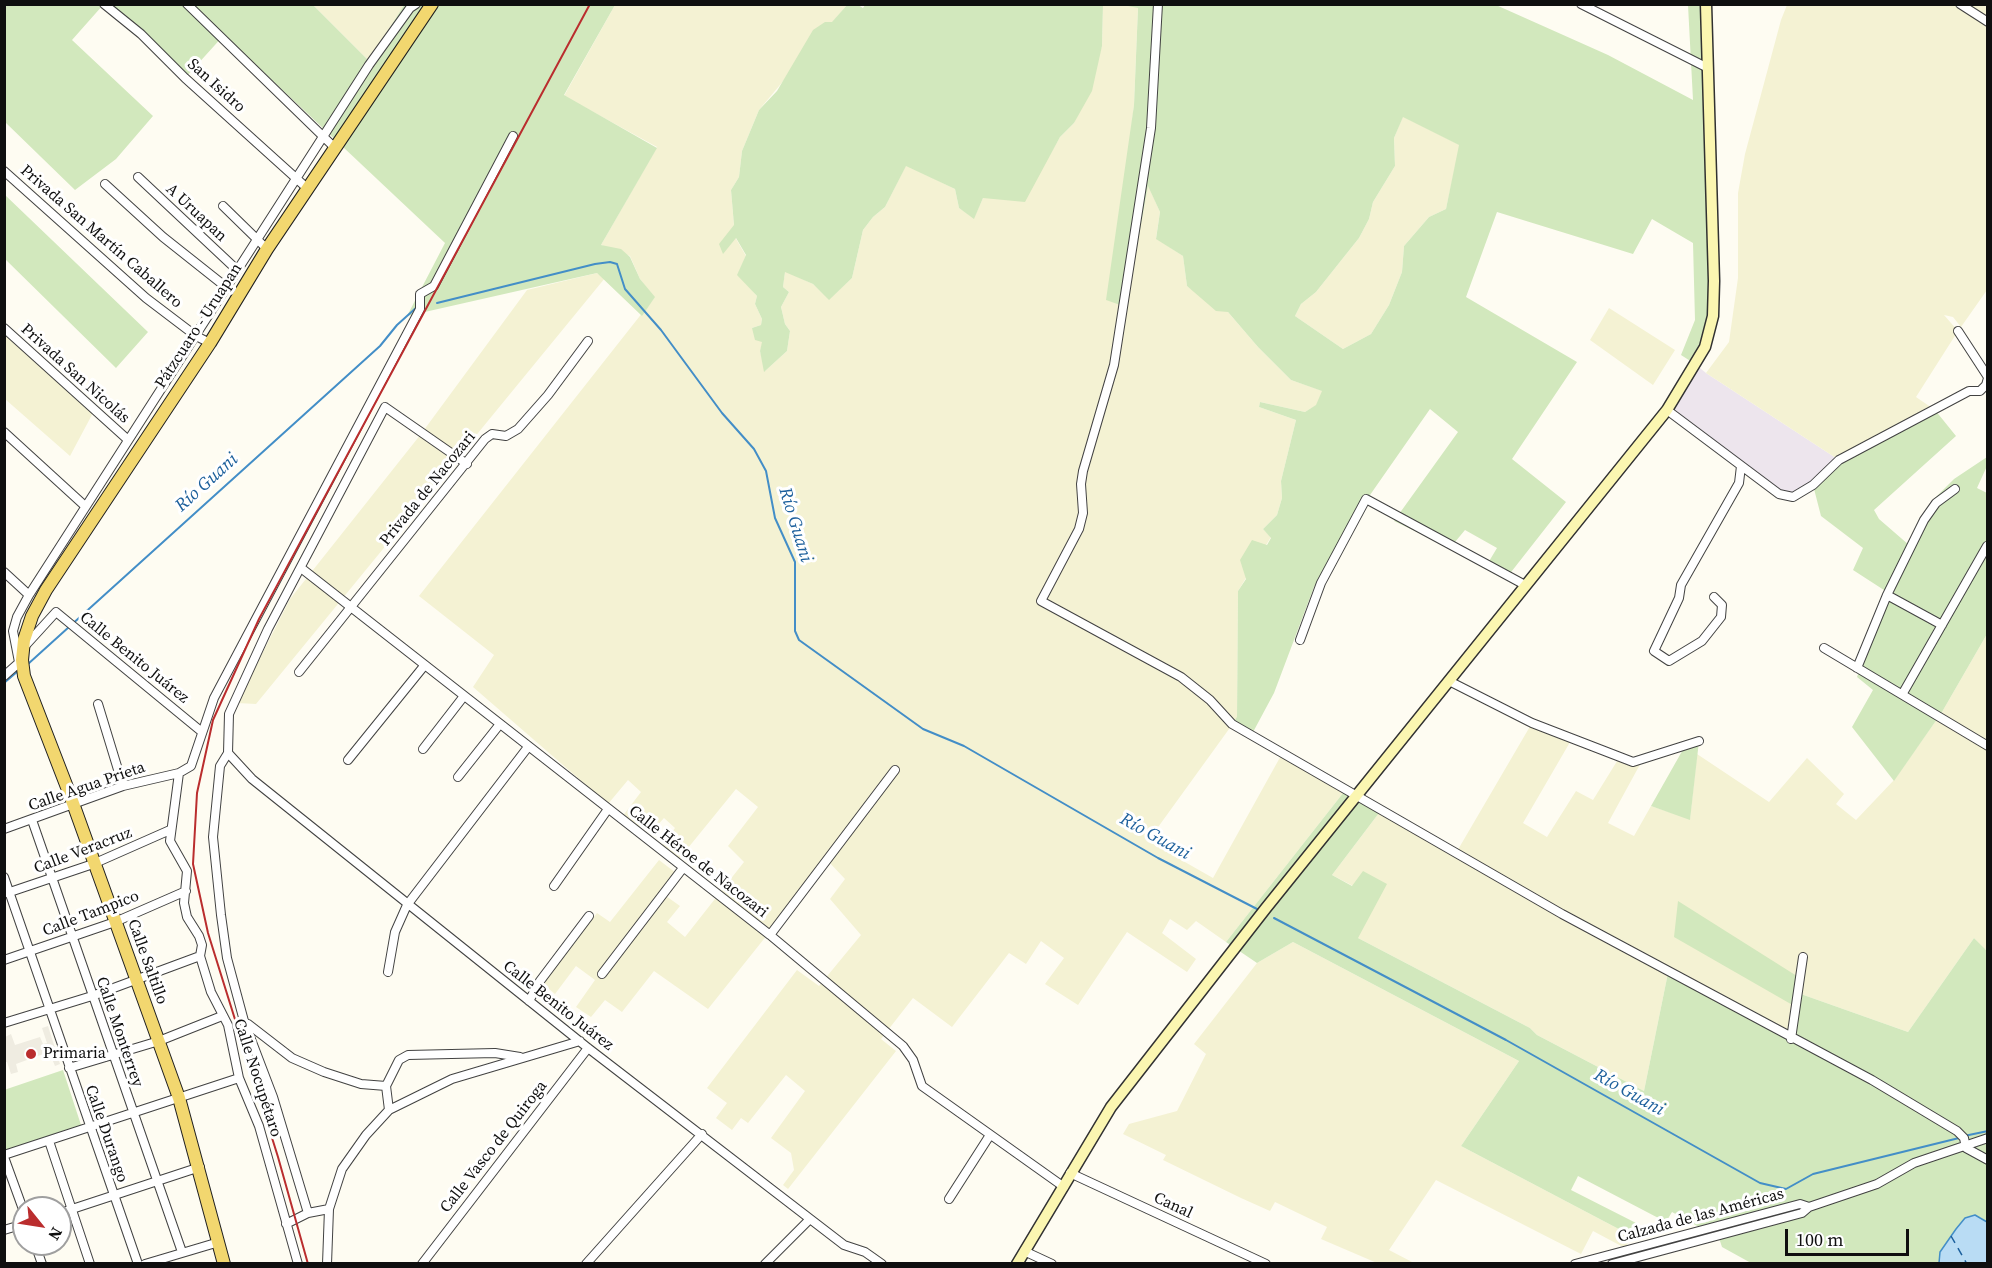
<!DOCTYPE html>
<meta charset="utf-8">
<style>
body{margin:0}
#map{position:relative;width:1992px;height:1268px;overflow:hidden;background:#fefcf2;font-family:"Source Serif 4",serif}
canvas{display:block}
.frame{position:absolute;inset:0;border:6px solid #0f0f0f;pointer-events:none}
.north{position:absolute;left:12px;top:1196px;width:60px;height:60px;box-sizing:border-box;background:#fff;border:2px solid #9f9f9f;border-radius:50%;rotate:120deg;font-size:16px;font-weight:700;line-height:24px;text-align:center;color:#0f0f0f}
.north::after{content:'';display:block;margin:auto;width:21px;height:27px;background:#ba2d2e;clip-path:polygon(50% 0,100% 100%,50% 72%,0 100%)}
.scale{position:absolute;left:1785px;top:1229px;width:124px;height:27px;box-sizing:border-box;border:3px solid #0f0f0f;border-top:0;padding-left:8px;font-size:18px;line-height:21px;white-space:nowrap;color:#0f0f0f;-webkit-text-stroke:4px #fff;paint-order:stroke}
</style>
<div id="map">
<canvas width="1992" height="1268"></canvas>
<div class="frame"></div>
<div class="north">N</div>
<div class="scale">100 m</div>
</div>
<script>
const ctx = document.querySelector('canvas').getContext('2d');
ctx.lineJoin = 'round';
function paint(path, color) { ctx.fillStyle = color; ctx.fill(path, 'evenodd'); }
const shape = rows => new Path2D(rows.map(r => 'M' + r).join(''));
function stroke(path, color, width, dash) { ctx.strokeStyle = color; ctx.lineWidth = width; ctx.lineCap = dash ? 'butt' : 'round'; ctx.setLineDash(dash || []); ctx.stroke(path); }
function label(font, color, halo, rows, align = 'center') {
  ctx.font = font + ' "Source Serif 4",serif'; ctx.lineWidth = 6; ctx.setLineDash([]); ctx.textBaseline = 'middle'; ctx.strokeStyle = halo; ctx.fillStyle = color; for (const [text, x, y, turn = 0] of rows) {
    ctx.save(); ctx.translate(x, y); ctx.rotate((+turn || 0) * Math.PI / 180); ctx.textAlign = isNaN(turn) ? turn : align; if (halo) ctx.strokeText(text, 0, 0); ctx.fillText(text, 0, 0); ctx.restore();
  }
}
paint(shape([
 [1695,364,1706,373,1839,460,1793,497,1779,494,1667,410]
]), '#ede5ed');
paint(shape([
 [313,5,404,5,369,61],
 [615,5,847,5,759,110,742,151,739,177,731,190,735,237,746,256,738,274,757,296,755,304,762,319,761,325,752,328,763,342,760,351,765,371,787,351,790,331,785,324,781,307,789,292,783,287,785,271,813,284,829,299,852,278,863,230,873,217,885,207,906,165,955,189,959,208,974,218,983,198,1049,156,1060,137,1074,123,1102,46,1103,5,1123,5,1138,7,1134,105,1124,189,1126,307,1148,185,1160,212,1156,238,1183,256,1187,286,1228,312,1258,347,1291,380,1323,391,1317,405,1305,412,1260,402,1259,407,1296,420,1281,481,1282,498,1277,515,1263,529,1271,537,1238,591,1237,718,1148,841,1213,878,1283,752,1347,788,1226,942,1196,921,1187,930,1170,919,1162,933,1196,959,1187,972,1127,932,1078,1005,1045,984,1064,958,1041,941,1026,964,1009,953,952,1027,913,998,881,1039,896,1051,788,1189,783,1185,794,1170,791,1153,771,1138,805,1091,786,1075,748,1123,741,1118,732,1130,716,1118,727,1103,707,1088,797,970,819,986,861,935,830,899,845,879,827,860,708,1009,654,971,622,1012,605,1000,591,1017,576,1007,595,980,576,966,555,994,540,981,589,916,593,918,597,913,610,922,659,860,680,876,666,896,680,906,667,922,685,937,744,862,728,846,758,807,736,789,679,859,662,845,675,828,664,818,655,828,645,821,638,829,622,817,641,792,628,780,608,804,473,687,494,655,419,596,654,298,640,279,630,256,601,245,657,147,564,96],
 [1787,5,1987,5,1987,290,1961,327,1953,317,1944,315,1958,331,1916,397,1935,410,1839,460,1706,373,1729,342,1738,278,1738,193,1745,154,1781,20],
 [1403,116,1460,145,1446,209,1429,217,1404,246,1402,272,1389,305,1371,334,1343,349,1295,316,1301,304,1316,292,1359,238,1369,219,1373,202,1395,166,1394,138],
 [597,273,605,278,256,704,237,703,290,599,421,434,527,290],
 [1609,308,1675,350,1653,385,1590,340],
 [4,328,94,411,70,456,5,399],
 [1987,634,1987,947,1985,950,1974,938,1908,1032,1798,993,1791,1039,1668,973,1644,1091,1537,1035,1530,1028,1358,938,1353,886,1332,875,1382,809,1456,853,1532,723,1573,737,1523,823,1547,837,1576,791,1593,800,1619,758,1643,759,1608,823,1634,836,1651,806,1690,819,1697,754,1769,802,1807,758,1844,794,1836,804,1856,820,1894,780,1942,712],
 [1293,942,1519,1061,1461,1146,1632,1236,1625,1248,1593,1231,1581,1254,1436,1180,1389,1250,1414,1263,1377,1263,1321,1239,1327,1227,1275,1202,1270,1211,1241,1198,1163,1160,1166,1155,1123,1134,1129,1124,1177,1111,1206,1054,1194,1044,1257,963]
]), '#f4f2d3');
paint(shape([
 [4,5,103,5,72,40,153,116,116,159,75,190,5,122],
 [109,5,313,5,369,61,404,5,615,5,564,95,657,148,601,245,621,249,630,257,640,279,655,297,642,316,597,273,407,316,445,243,224,35,186,77],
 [865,5,1103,5,1102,46,1092,91,1074,123,1060,137,1025,202,983,198,974,219,959,208,955,189,906,166,885,207,873,217,863,230,852,278,829,300,813,284,785,272,783,287,789,292,781,307,785,324,790,331,787,351,764,372,760,351,762,342,755,340,752,328,761,325,762,319,755,304,757,296,737,275,746,255,736,238,723,254,719,244,734,225,731,190,739,177,742,151,759,110,777,91,813,30,825,22,832,22,847,5,858,5,863,8],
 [1123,5,1496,5,1608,55,1693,100,1688,5,1706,5,1713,316,1695,364,1681,355,1695,320,1693,243,1652,219,1633,254,1497,212,1466,297,1577,362,1512,459,1566,502,1508,576,1488,563,1497,548,1465,530,1450,548,1394,521,1458,432,1430,409,1363,505,1314,587,1274,693,1252,734,1232,724,1237,717,1238,591,1246,579,1240,560,1252,540,1267,545,1271,538,1263,529,1277,515,1282,498,1281,481,1296,420,1259,407,1260,402,1305,412,1316,405,1322,391,1291,380,1258,347,1228,312,1216,311,1187,286,1183,256,1156,239,1160,212,1148,186,1126,307,1106,300,1134,105,1138,8],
 [1403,117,1459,145,1446,209,1429,217,1404,246,1402,272,1389,305,1371,334,1343,349,1295,316,1301,304,1316,292,1359,238,1369,219,1373,202,1395,166,1394,138],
 [4,194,148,332,116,368,5,259],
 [1935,410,1956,436,1874,510,1879,519,1909,545,1923,514,1936,497,1954,479,1987,457,1987,466,1977,488,1987,493,1987,634,1942,712,1894,781,1852,727,1873,690,1857,677,1887,592,1853,570,1863,548,1821,516,1813,485,1839,460],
 [1699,741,1690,820,1651,806,1685,746],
 [1347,788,1382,809,1332,875,1352,886,1363,871,1387,884,1358,938,1530,1028,1537,1035,1644,1091,1668,973,1791,1038,1796,1007,1674,937,1678,901,1800,978,1798,993,1908,1032,1974,938,1988,952,1987,1222,1980,1217,1965,1218,1940,1252,1939,1263,1751,1263,1722,1247,1719,1238,1672,1212,1666,1222,1578,1176,1571,1190,1638,1224,1632,1236,1461,1146,1519,1061,1293,942,1257,963,1226,942],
 [63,1070,81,1125,5,1151,4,1090]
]), '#d2e8bd');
paint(shape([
 [48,1026,60,1064,55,1066,48,1049,45,1050,46,1053,16,1064,18,1072,11,1074,7,1062,5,1062,5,1037,11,1034,15,1045,40,1037,43,1044,47,1043,42,1028]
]), '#efece1');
const water = shape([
 [1975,1215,1987,1222,1987,1263,1939,1263,1940,1252,1956,1229,1965,1218,1975,1215]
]);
paint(water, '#b9dcf4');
stroke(water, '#438ec7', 1.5);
stroke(shape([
 [437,303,595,264,610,262,617,264,625,289,661,330,722,413,754,449,766,471,775,518,795,562,795,631,799,640,923,729,964,746,1158,858,1257,909],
 [28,664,380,346,397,325,417,307],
 [4,683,18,671],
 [1274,918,1506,1040,1760,1183,1786,1189,1813,1174,1959,1138],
 [1964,1136,1988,1131]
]), '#438ec7', 2);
stroke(shape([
 [1951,1236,1967,1264]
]), '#1d609c', 1.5, [8, 6]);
const minor = shape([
 [104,4,141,34,185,78,308,189],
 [187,4,335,148],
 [1158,4,1151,128,1114,365,1083,471,1081,484,1083,513,1079,529,1041,601,1181,677,1210,700,1232,724,1562,914,1872,1080,1957,1131,1964,1138,1966,1148,1988,1160],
 [1581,4,1706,67],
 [1960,4,1988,22],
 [4,171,146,298,196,336,210,343],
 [138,177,236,269],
 [105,184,163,237,226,287],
 [223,206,267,249],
 [4,328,127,439],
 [1958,331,1988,377],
 [1667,410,1779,494,1793,497,1813,485,1839,460,1969,391,1980,391,1986,385,1988,378],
 [4,432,85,506],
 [301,568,770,935,903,1046,913,1060,922,1086,1064,1187],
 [4,572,29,595],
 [1887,595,1942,625],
 [1714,597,1722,605,1721,617,1702,641,1669,661,1654,651,1679,598,1681,585,1739,483,1741,466],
 [1300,640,1321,583,1366,499,1525,585],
 [25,646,56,612,202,732],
 [1824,648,1988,746],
 [19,662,13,631,17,617,29,595,369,65,410,8,416,4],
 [1857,668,1887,595,1924,520,1936,503,1955,489],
 [299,672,485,439,492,434,506,436,518,429,548,395,588,341],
 [4,676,22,660],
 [1449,681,1532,723,1633,762,1699,741],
 [1903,693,1987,546],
 [98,704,123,786],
 [423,749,464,696],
 [228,753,252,779,588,1048,844,1245,865,1252,882,1264],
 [348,760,424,666],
 [179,773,170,841,187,871,184,903,187,917,199,936,202,945,200,956,211,992,228,1025,239,1078,259,1126,298,1264],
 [458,777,500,724],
 [32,820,182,1252],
 [4,829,123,786,179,773,191,766,214,698,420,309,420,294,434,286,513,136],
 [4,877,138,1264],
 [554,886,608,809],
 [7,893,93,864,170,830],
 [770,935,895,770],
 [4,960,115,922,186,891],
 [388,972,395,932,407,905,528,747],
 [602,974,683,868],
 [529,1001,540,981,589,916],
 [4,1023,92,996,200,956],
 [248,1024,292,1058,324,1072,361,1084,386,1086],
 [1791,1039,1803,957],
 [69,1068,159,1041,222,1016],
 [386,1086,399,1060,408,1055,495,1053,520,1057],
 [386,1086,389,1110],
 [49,1141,90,1264],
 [4,1155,239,1078],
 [4,1157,24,1212],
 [1070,1173,1266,1264],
 [949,1199,990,1135],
 [60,1213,200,1167],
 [308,1213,273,1097,244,1021,227,958,221,915,213,837,220,766,228,753,229,714,268,629,385,407,467,464],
 [286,1224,308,1213,329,1209,342,1169,366,1135,389,1110,452,1079,580,1041],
 [4,1230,24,1224],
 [35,1244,42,1264],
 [1024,1251,1052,1264],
 [145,1264,219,1242],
 [327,1264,329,1209],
 [422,1264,588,1048],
 [586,1264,702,1134],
 [765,1264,810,1219],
 [1575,1264,1800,1204,1809,1207],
 [1612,1264,1802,1213,1809,1207,1877,1184,1914,1163,1988,1138]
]);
const secondary = shape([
 [1017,1264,1111,1107,1266,908,1667,410,1705,347,1713,316,1714,281,1706,4]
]);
const primary = shape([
 [224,1264,179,1098,70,795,24,676,22,660,24,640,32,616,46,590,210,343,267,249,432,4]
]);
stroke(minor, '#424242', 10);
stroke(secondary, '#313131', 13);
stroke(primary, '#202020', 14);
stroke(minor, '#fff', 8);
stroke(secondary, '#fbf6b1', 10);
stroke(primary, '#f2d76f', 12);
stroke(shape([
 [308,1264,278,1157,208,933,193,864,197,793,213,720,259,619,590,4]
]), '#ba2d2e', 2);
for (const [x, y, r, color] of [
 [31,1054,6,"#ba2d2e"]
]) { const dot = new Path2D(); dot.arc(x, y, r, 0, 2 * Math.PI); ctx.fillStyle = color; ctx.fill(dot); stroke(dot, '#fff', 2); }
label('16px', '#0f0f0f', '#fff', [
 ["San Isidro",216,86,42],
 ["A Uruapan",196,213,43],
 ["Privada San Martín Caballero",101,237,41],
 ["Pátzcuaro - Uruapan",199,326,-57],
 ["Privada San Nicolás",75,374,42],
 ["Privada de Nacozari",428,489,-51],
 ["Calle Benito Juárez",134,658,39],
 ["Calle Agua Prieta",87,787,-19],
 ["Calle Veracruz",83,851,-21],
 ["Calle Héroe de Nacozari",698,862,38],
 ["Calle Tampico",91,914,-21],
 ["Calle Saltillo",147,962,70],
 ["Calle Benito Juárez",558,1006,38],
 ["Calle Monterrey",119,1032,71],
 ["Calle Nocupétaro",257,1078,72],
 ["Calle Durango",106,1134,71],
 ["Calle Vasco de Quiroga",494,1147,-52],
 ["Canal",1173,1206,25],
 ["Calzada de las Américas",1701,1216,-15]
]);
label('16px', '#0f0f0f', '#fff', [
 ["Primaria",43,1054]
], 'left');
label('italic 18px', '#1d609c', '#fff', [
 ["Río Guani",207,483,-42],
 ["Río Guani",795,525,73],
 ["Río Guani",1155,837,29],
 ["Río Guani",1629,1093,29]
]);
</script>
